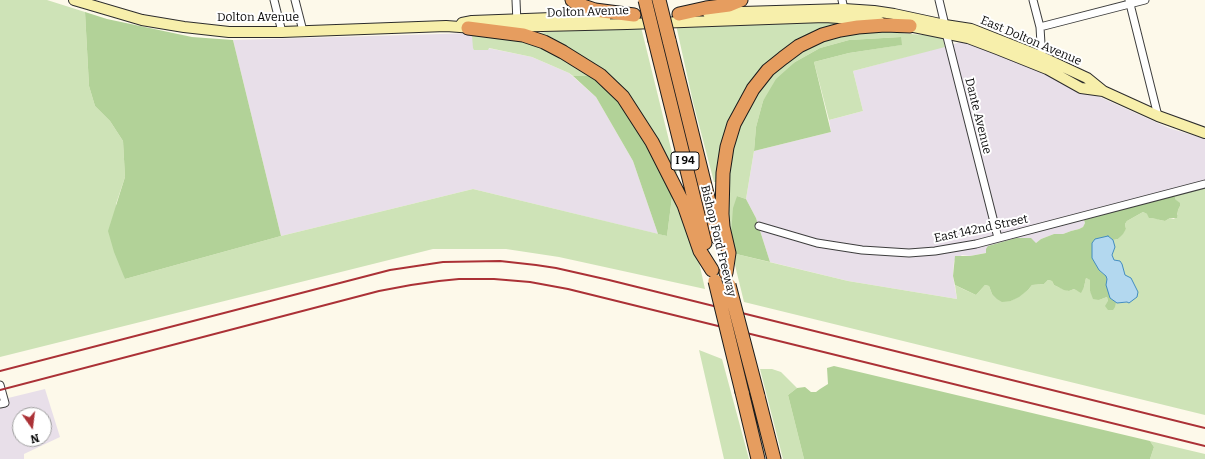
<!DOCTYPE html>
<style>
body{margin:0}
#map{position:relative;width:1205px;height:459px;overflow:hidden;background:#fdf9ea;font-family:Bitter,serif}
canvas{display:block}
.north{position:absolute;left:12px;top:407px;width:40px;height:40px;box-sizing:border-box;background:#fff;border:1px solid #9d9d9d;border-radius:50%;rotate:166deg;font-size:11px;font-weight:700;line-height:16px;text-align:center;color:#0a0a0a}
.north::after{content:'';display:block;margin:auto;width:14px;height:18px;background:#ab3136;clip-path:polygon(50% 0,100% 100%,50% 72%,0 100%)}
</style>
<div id="map">
<canvas width="1205" height="459"></canvas>
<div class="north">N</div>
</div>
<script>
const ctx = document.querySelector('canvas').getContext('2d');
ctx.lineJoin = 'round';
function paint(path, color) { ctx.fillStyle = color; ctx.fill(path, 'evenodd'); }
const shape = rows => new Path2D(rows.map(r => 'M' + r).join(''));
function stroke(path, color, width, dash) { ctx.strokeStyle = color; ctx.lineWidth = width; ctx.lineCap = dash ? 'butt' : 'round'; ctx.setLineDash(dash || []); ctx.stroke(path); }
function label(font, color, halo, rows, align = 'center') {
  ctx.font = font + ' Bitter,serif'; ctx.lineWidth = 4; ctx.setLineDash([]); ctx.textBaseline = 'middle'; ctx.strokeStyle = halo; ctx.fillStyle = color; for (const [text, x, y, turn = 0] of rows) {
    ctx.save(); ctx.translate(x, y); ctx.rotate((+turn || 0) * Math.PI / 180); ctx.textAlign = isNaN(turn) ? turn : align; if (halo) ctx.strokeText(text, 0, 0); ctx.fillText(text, 0, 0); ctx.restore();
  }
}
paint(shape([
 [475,33,488,48,532,57,569,73,596,97,633,161,658,234,473,189,281,236,233,40],
 [961,42,968,43,1033,67,1169,128,1205,139,1205,182,1082,214,1085,223,1083,227,1079,229,1071,231,1063,234,1054,234,1041,239,1036,243,970,256,962,255,954,261,953,276,957,299,848,281,770,262,756,218,746,199,754,151,831,132,829,120,863,111,853,71],
 [45,389,60,437,24,454,24,459,0,459,0,400],
 [20,415,44,415,44,439,20,439]
]), '#e8dfe9');
paint(shape([
 [0,0,47,0,85,12,89,86,95,106,110,121,123,141,125,177,116,204,125,279,281,236,473,189,667,236,673,189,697,253,705,289,559,257,506,249,433,249,0,357],
 [825,21,855,22,815,34,746,91,718,182,714,182,693,102,676,25],
 [641,27,677,173,675,173,636,108,537,33,589,28],
 [876,31,923,35,936,34,943,39,945,47,853,71,863,111,829,120,814,62,849,53,901,45,901,37,849,40,820,48,795,62,763,101,756,127,754,151,746,199,737,196,732,253,848,281,957,299,955,285,963,289,976,295,985,285,989,286,992,294,1011,301,1028,290,1032,285,1044,284,1048,280,1052,281,1054,285,1058,287,1069,291,1074,289,1078,291,1084,287,1086,278,1091,280,1090,291,1099,300,1107,297,1108,301,1115,303,1116,302,1123,303,1127,302,1138,292,1134,284,1125,275,1120,261,1114,260,1112,255,1114,247,1113,240,1118,239,1126,229,1125,224,1127,221,1143,212,1160,220,1165,221,1170,218,1174,219,1178,214,1178,210,1180,206,1177,201,1171,196,1205,187,1205,415,744,302,732,253,729,231,727,178,733,145,742,116,773,72,794,55,834,36],
 [475,33,519,39,555,52,594,76,573,76,569,73,532,57,489,48,488,50,474,50,473,48,472,36],
 [699,350,722,359,749,459,724,459],
 [760,369,772,369,781,372,797,388,788,395,804,459,783,459],
 [1150,441,1205,454,1205,459,1150,459,1154,447]
]), '#cee3b7');
paint(shape([
 [85,12,107,19,192,37,233,40,281,236,125,279,114,252,108,231,125,177,123,141,110,121,95,106,89,86],
 [901,37,902,45,849,53,814,62,831,132,754,151,756,127,763,101,776,79,795,62,820,48,849,40],
 [573,76,594,76,622,104,673,189,667,236,658,234,633,161,596,97],
 [737,196,746,199,756,218,770,262,732,253,731,235,733,208],
 [1171,196,1175,197,1175,199,1180,203,1180,206,1178,210,1177,218,1170,218,1165,221,1160,220,1153,218,1149,218,1147,214,1143,212,1127,221,1125,224,1126,229,1123,234,1118,239,1113,240,1108,236,1099,270,1106,276,1107,279,1107,285,1110,298,1116,302,1115,307,1113,310,1108,310,1105,306,1108,301,1107,297,1099,300,1093,299,1090,291,1090,280,1086,278,1084,287,1081,293,1074,289,1069,291,1064,290,1054,285,1052,281,1048,280,1044,284,1032,285,1028,290,1019,297,1011,301,1002,302,997,299,992,294,989,286,985,285,976,295,955,285,953,276,955,256,970,256,986,253,986,249,988,246,1016,238,1031,238,1036,243,1041,239,1054,234,1063,234,1071,231,1079,229,1083,227,1085,223,1084,220],
 [834,366,1150,441,1154,447,1150,459,804,459,788,395,797,388,805,387,811,392,816,392,820,389,828,384,827,368]
]), '#b2d298');
const water = shape([
 [1108,236,1113,240,1115,247,1112,255,1114,260,1120,261,1122,264,1125,275,1131,278,1138,292,1137,297,1129,303,1127,302,1117,303,1110,298,1106,285,1107,279,1106,276,1099,270,1092,258,1092,243,1095,239,1108,236]
]);
paint(water, '#b3d8ef');
stroke(water, '#428cbf', 1);
const street = shape([
 [274,0,282,32],
 [295,0,303,31],
 [516,0,517,23],
 [842,0,844,9],
 [939,0,945,25,946,33,998,238],
 [1033,0,1040,27,1042,61],
 [1129,0,1158,116],
 [1040,27,1145,0],
 [759,226,817,243,862,250,909,253,935,251,976,244,1205,184],
 [0,385,5,403,0,404]
]);
const secondary = shape([
 [74,0,142,20,184,27,229,32,282,32,446,26,474,28],
 [708,13,844,9,874,11,894,14,945,25,971,29,1042,57,1087,78,1103,91,1158,116,1205,133],
 [462,23,472,21,606,16],
 [904,25,968,38,997,49,1047,69,1081,88,1103,91],
 [500,27,627,24,825,17,867,20,880,22]
]);
const highway = shape([
 [572,0,577,4,595,10,634,15],
 [679,14,706,8,729,5,741,0],
 [468,28,523,35,544,42,563,52,600,75,623,97,652,142,684,205,700,251,712,270],
 [669,40,718,238],
 [655,41,705,243],
 [726,273,729,253,723,227,722,214,723,173,727,147,734,124,753,89,768,70,783,58,799,46,822,35,840,30,858,27,885,25,910,26],
 [742,392,758,459],
 [758,396,774,459]
]);
stroke(street, '#3d3d3d', 9);
stroke(secondary, '#2c2c2c', 12);
stroke(highway, '#1b1b1b', 15);
stroke(street, '#fff', 7);
stroke(secondary, '#f7efab', 10);
stroke(highway, '#e69d5f', 13);
stroke(shape([
 [0,371,390,270,443,262,500,261,536,265,556,268,609,280,1205,428],
 [0,390,379,291,411,285,439,281,459,279,494,279,530,282,568,289,1205,446]
]), '#ab3136', 2);
const highwayBridge = shape([
 [645,0,655,41],
 [659,0,669,40],
 [715,281,742,392],
 [729,285,758,396]
]);
stroke(highwayBridge, '#1b1b1b', 15, []);
stroke(highwayBridge, '#e69d5f', 13);
for (const [x, y, w] of [
 [685,161,28]
]) { const box = new Path2D(); box.roundRect(x - w / 2, y - 9, w, 18, 3); ctx.fillStyle = '#fff'; ctx.fill(box); stroke(box, '#0a0a0a', 1); }
label('bold 11px', '#0a0a0a', null, [
 ["I 94",685,161]
]);
label('12px', '#0a0a0a', '#fff', [
 ["Dolton Avenue",588,12,-2],
 ["Dolton Avenue",258,18],
 ["East Dolton Avenue",1031,41,23],
 ["Dante Avenue",978,116,76],
 ["East 142nd Street",981,229,-12],
 ["Bishop Ford Freeway",718,241,76]
]);
</script>
